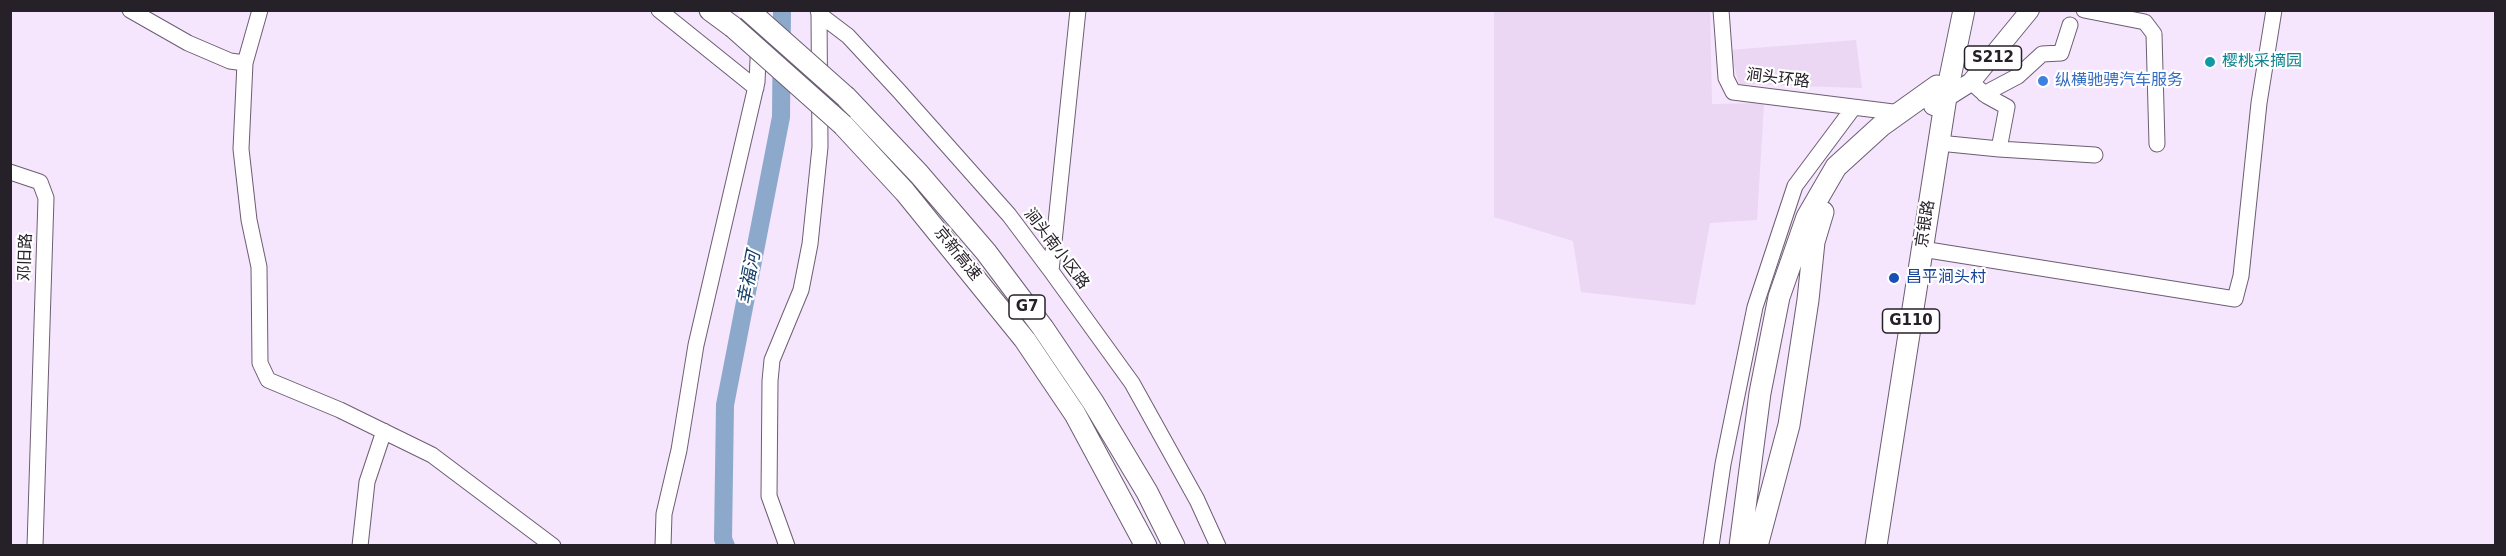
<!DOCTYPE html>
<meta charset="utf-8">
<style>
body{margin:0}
#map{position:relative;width:2506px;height:556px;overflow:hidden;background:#f5e5fd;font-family:"DejaVu Sans",sans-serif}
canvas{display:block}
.frame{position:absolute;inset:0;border:12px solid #262029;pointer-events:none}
</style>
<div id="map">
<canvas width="2506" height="556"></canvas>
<div class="frame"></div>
</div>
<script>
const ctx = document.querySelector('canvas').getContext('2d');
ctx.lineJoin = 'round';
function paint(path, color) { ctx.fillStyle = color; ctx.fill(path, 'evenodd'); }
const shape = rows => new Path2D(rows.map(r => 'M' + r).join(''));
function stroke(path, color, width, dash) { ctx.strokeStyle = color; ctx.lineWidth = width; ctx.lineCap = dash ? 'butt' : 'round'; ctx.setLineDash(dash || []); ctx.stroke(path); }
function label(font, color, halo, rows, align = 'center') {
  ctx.font = font + ' "DejaVu Sans","Noto Sans SC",sans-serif'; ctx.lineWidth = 4.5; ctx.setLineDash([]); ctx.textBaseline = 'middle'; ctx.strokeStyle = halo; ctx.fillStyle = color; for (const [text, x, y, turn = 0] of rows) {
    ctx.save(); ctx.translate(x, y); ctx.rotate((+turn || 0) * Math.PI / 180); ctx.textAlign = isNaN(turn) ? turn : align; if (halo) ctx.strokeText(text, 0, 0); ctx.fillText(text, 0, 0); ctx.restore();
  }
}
paint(shape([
 [1494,11,1710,11,1712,104,1764,103,1757,220,1710,223,1695,305,1581,292,1573,241,1494,217],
 [1856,40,1862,88,1739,84,1730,50]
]), '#ebd6f4');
stroke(shape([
 [726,546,723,539,725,405,781,117,782,10]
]), '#8ca9cb', 18);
const minor = shape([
 [130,10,188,43,230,61,245,63,241,149,249,220,259,267,260,363,268,380,340,410,432,455,553,546],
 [659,10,756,88],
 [818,10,819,14,848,36,899,91,1009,215,1051,271,1132,383,1197,500,1218,546],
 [1721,10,1726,78,1733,92,1901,113],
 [2084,10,2145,22,2154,34,2157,144],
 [245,63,260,10],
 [1984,94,2018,76,2042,54,2061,53,2070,25],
 [1939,143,1999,149,2007,107,1987,96,1971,82],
 [1999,149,2095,155],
 [10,172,40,182,46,198,35,546],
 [1922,249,2235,299,2241,276,2259,103,2274,10],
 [1051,271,1078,10],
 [360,546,367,482,384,431],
 [663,546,664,514,679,450,696,345,757,82,760,16],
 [787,546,769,496,770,381,772,360,801,290,810,244,820,147,819,14],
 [1711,546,1723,464,1755,307,1795,186,1854,107]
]);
const major = shape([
 [1933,106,1971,82,2030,10]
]);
const highway = shape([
 [710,10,733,27],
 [846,97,919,174,986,252,1043,328,1093,402,1147,492,1174,546],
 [843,125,905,192,1025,340,1075,414,1146,546],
 [1740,546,1760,393,1779,297,1807,217,1836,167,1881,126,1937,86],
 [1757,546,1789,425,1808,300,1814,242,1823,212],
 [1876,546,1946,97,1964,10]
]);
stroke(minor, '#6c5e72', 17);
stroke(major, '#6c5e72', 20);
stroke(highway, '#6c5e72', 23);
stroke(minor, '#fff', 15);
stroke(major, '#fff', 18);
stroke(highway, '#fff', 21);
const highwayBridge = shape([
 [748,10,846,97],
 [733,27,843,125]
]);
stroke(highwayBridge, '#6c5e72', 23, []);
stroke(highwayBridge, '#fff', 21);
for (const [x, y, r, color] of [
 [2210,62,6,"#0f9aa8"],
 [2043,81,6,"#3f7fe0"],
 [1894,278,6,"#1a4fb4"]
]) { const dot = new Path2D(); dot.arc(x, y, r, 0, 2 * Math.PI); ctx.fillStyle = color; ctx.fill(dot); stroke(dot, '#fff', 2); }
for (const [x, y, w] of [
 [1993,58,57],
 [1027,307,36],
 [1911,321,57]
]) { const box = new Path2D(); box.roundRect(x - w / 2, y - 12, w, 24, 4.5); ctx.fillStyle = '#fff'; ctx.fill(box); stroke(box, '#262029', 1.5); }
label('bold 15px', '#262029', null, [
 ["S212",1993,58],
 ["G7",1027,307],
 ["G110",1911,321]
]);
label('16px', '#0d838f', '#fff', [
 ["樱桃采摘园",2222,62]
], 'left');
label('16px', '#262029', '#fff', [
 ["涧头环路",1778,79,7],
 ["京银路",1926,224,-81],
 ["涧头南小区路",1056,249,53],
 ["京新高速",957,254,51],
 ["邓旧路",26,257,-88]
]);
label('16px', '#366cbe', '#fff', [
 ["纵横驰骋汽车服务",2055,81]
], 'left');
label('16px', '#164399', '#fff', [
 ["昌平涧头村",1906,278]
], 'left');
label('italic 18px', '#143e6a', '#fff', [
 ["幸福河",750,278,-79]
]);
</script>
